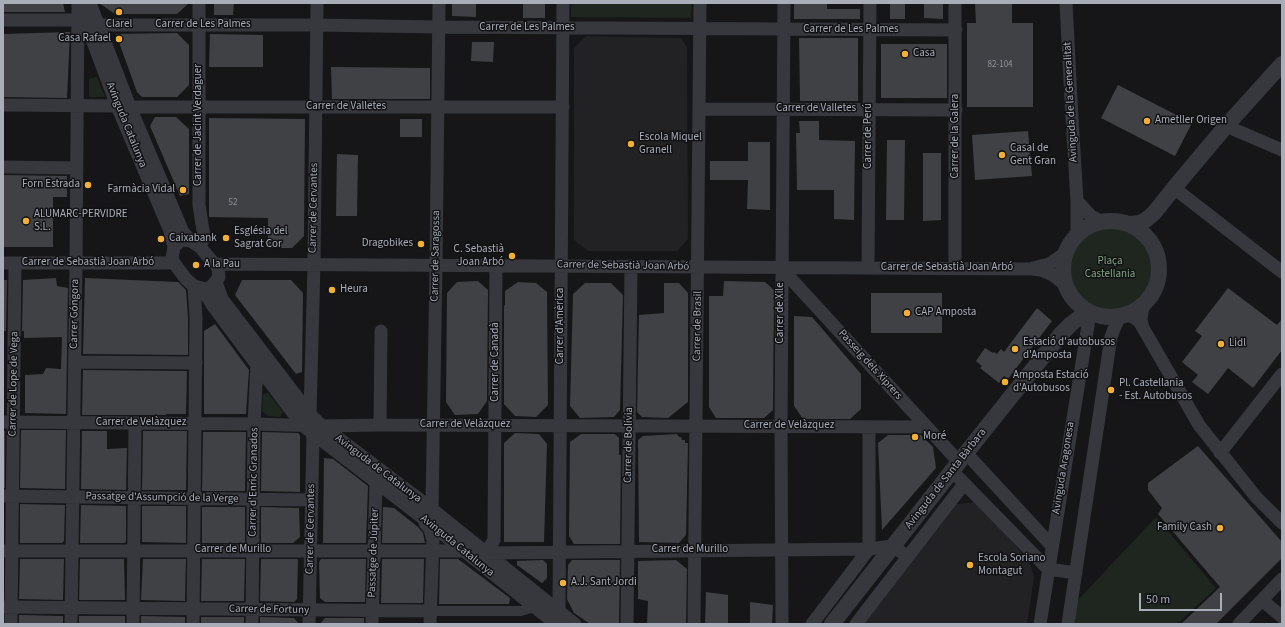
<!DOCTYPE html>
<meta charset="utf-8">
<style>
body{margin:0}
#map{position:relative;width:1285px;height:627px;overflow:hidden;background:#161618;font-family:"Source Sans 3",sans-serif}
canvas{display:block}
.frame{position:absolute;inset:0;border:4px solid #a8adb8;pointer-events:none}
.scale{position:absolute;left:1139px;top:593px;width:83px;height:18px;box-sizing:border-box;border:2px solid #a8adb8;border-top:0;padding-left:5px;font-size:12px;line-height:14px;white-space:nowrap;color:#a8adb8;-webkit-text-stroke:3px #111113;paint-order:stroke}
</style>
<div id="map">
<canvas width="1285" height="627"></canvas>
<div class="frame"></div>
<div class="scale">50 m</div>
</div>
<script>
const ctx = document.querySelector('canvas').getContext('2d');
ctx.lineJoin = 'round';
function paint(path, color) { ctx.fillStyle = color; ctx.fill(path, 'evenodd'); }
const shape = rows => new Path2D(rows.map(r => 'M' + r).join(''));
function stroke(path, color, width, dash) { ctx.strokeStyle = color; ctx.lineWidth = width; ctx.lineCap = dash ? 'butt' : 'round'; ctx.setLineDash(dash || []); ctx.stroke(path); }
function label(font, color, halo, rows, align = 'center') {
  ctx.font = font + ' "Source Sans 3",sans-serif'; ctx.lineWidth = 3; ctx.setLineDash([]); ctx.textBaseline = 'middle'; ctx.strokeStyle = halo; ctx.fillStyle = color; for (const [text, x, y, turn = 0] of rows) {
    ctx.save(); ctx.translate(x, y); ctx.rotate((+turn || 0) * Math.PI / 180); ctx.textAlign = isNaN(turn) ? turn : align; if (halo) ctx.strokeText(text, 0, 0); ctx.fillText(text, 0, 0); ctx.restore();
  }
}
paint(shape([
 [586,36,681,38,687,47,688,239,677,251,588,251,574,240,574,48],
 [977,502,1028,560,1032,570,1034,577,1027,624,864,624,957,504]
]), '#222225');
paint(shape([
 [571,3,692,3,691,18,571,17],
 [97,77,105,97,89,97,89,79],
 '1067 269a43 43 0 1 1 86 0a43 43 0 1 1-86 0Z',
 [268,393,283,412,280,417,268,416,262,411,263,394],
 [1156,517,1216,588,1177,624,1073,624,1077,601]
]), '#1e261f');
paint(shape([
 [3,3,63,3,65,12,3,12],
 [99,3,189,3,177,14,115,14],
 [214,3,234,3,233,15,214,15],
 [452,3,476,3,476,17,452,16],
 [523,3,545,3,545,18,523,18],
 [794,3,827,3,827,9,860,9,860,19,794,19],
 [890,3,905,3,905,19,890,19],
 [924,3,943,3,943,19,924,18],
 [975,3,1012,3,1012,23,1033,23,1033,107,967,107,967,23,976,23],
 [70,32,67,98,3,97,3,34],
 [177,33,189,45,189,85,177,97,142,97,137,92,116,34],
 [210,34,263,35,263,67,209,67],
 [799,38,858,38,858,101,800,101],
 [472,42,494,42,493,62,471,61],
 [881,44,947,44,947,98,881,98],
 [331,67,430,68,430,99,332,99],
 [1118,85,1192,123,1175,156,1101,118],
 [155,117,176,117,189,129,189,194,180,196,150,126],
 [209,118,305,119,304,236,292,248,268,248,268,218,209,217],
 [400,119,422,119,422,137,400,137],
 [799,121,819,121,819,140,855,141,854,220,834,219,834,190,797,190,796,133,800,133],
 [1028,131,1032,176,975,180,972,135],
 [887,140,905,140,904,220,886,220],
 [748,142,770,142,770,210,747,209,748,180,710,180,710,161,748,161],
 [923,153,941,153,941,220,923,221],
 [337,154,358,155,357,216,336,216],
 [3,175,67,176,67,197,53,197,53,247,3,247],
 [56,278,57,286,68,288,66,414,25,413,25,375,43,374,46,368,61,369,62,337,24,338,24,331,22,331,23,280],
 [85,278,178,282,186,290,188,318,188,355,83,354],
 [3,280,7,280,6,331,3,331],
 [242,280,291,280,303,293,302,372,296,374,235,295],
 [478,281,488,290,487,401,478,414,455,415,446,402,447,293,457,282],
 [724,281,765,282,774,290,773,410,764,418,716,418,709,407,709,296,723,296],
 [518,282,536,283,547,292,548,405,536,417,515,416,504,404,504,305,505,306,505,291],
 [585,283,611,283,623,295,620,410,614,417,580,418,570,406,573,294],
 [664,283,679,283,688,293,688,402,668,418,642,417,637,412,639,315,664,313],
 [1228,288,1277,325,1282,319,1282,350,1253,388,1228,368,1208,394,1192,382,1198,375,1182,362,1202,336,1195,331],
 [871,293,942,293,942,333,871,333],
 [1037,308,1052,321,1008,379,1004,376,999,383,980,368,982,366,976,361,985,348,993,353,994,352,997,354,1001,349,1004,352],
 [794,316,812,317,861,374,861,409,850,419,803,419,794,406],
 [215,324,249,370,246,414,204,414,204,331],
 [83,370,187,371,186,414,166,414,166,415,82,415],
 [21,430,66,430,65,489,20,488],
 [3,431,5,431,5,488,3,488],
 [82,431,107,431,107,449,127,448,126,490,81,489],
 [143,431,187,431,186,490,142,490],
 [203,432,246,432,245,491,202,491],
 [262,432,298,433,300,435,300,492,261,491],
 [515,433,539,434,547,444,544,542,504,542,504,443],
 [581,434,615,434,619,438,619,455,621,455,620,544,574,544,569,536,570,442],
 [677,434,679,437,681,437,682,440,685,440,685,443,688,443,686,535,679,543,639,542,638,440,643,436],
 [888,435,921,435,933,447,936,468,882,530,878,443],
 [1198,446,1282,542,1282,558,1216,624,1181,624,1220,587,1158,514,1162,508,1148,490,1148,483],
 [324,458,333,459,368,486,366,543,323,543],
 [20,504,65,505,64,541,62,543,20,543],
 [81,505,126,506,126,542,124,543,80,543],
 [142,506,186,506,186,543,142,542],
 [202,507,245,507,245,543,202,543],
 [261,507,299,508,300,537,293,543,261,543],
 [383,507,394,508,418,527,423,533,425,543,382,543],
 [20,559,64,559,63,600,19,599],
 [80,559,124,559,125,600,79,600],
 [143,559,186,559,185,601,141,600],
 [202,559,245,559,244,601,201,601],
 [261,559,297,559,298,560,297,599,294,602,260,601],
 [321,559,366,559,365,602,325,602,320,598,319,562],
 [382,559,424,559,423,603,381,603],
 [440,559,458,559,510,598,509,604,439,604],
 [543,560,547,564,547,578,542,583,517,565,517,561],
 [572,560,620,560,619,624,590,624,574,613,567,599,568,565],
 [676,560,687,569,686,624,647,624,648,601,638,599,638,561],
 [706,592,728,595,728,624,705,624],
 [750,602,773,605,772,624,750,624],
 [19,615,63,616,63,624,19,624],
 [79,616,125,616,125,624,79,624],
 [141,616,185,617,185,624,141,624],
 [201,617,244,617,244,624,201,624],
 [260,617,294,618,299,624,260,624],
 [325,618,364,618,364,624,320,624]
]), '#404145');
stroke(shape([
 [431,611,521,611,535,607]
]), '#37383d', 10);
stroke(shape([
 [90,3,130,107,183,232,191,241],
 [199,3,199,205,204,237,200,247],
 [955,3,955,269],
 [1066,3,1072,118,1077,201,1077,235],
 [81,10,117,106,170,231,174,247],
 [3,20,84,20],
 [99,25,316,25,438,27,956,30],
 [3,105,117,106],
 [130,107,563,107],
 [700,109,956,110],
 [1226,126,1282,150],
 [3,167,77,168],
 [1174,188,1282,272],
 [1077,201,1091,216,1101,221],
 [185,240,191,241,200,247,218,268,219,277,212,286,206,289,194,286,186,279,174,263,172,258,174,247,180,241,185,240],
 [3,263,174,263],
 [216,264,1031,269,1041,270,1053,275,1065,285],
 [781,268,959,462],
 [868,268,870,3],
 [1033,268,1049,264,1065,253],
 [216,282,222,299,310,414,321,425,432,509,575,624],
 [202,288,213,306,302,425,419,515,556,624],
 [1128,314,1139,321,1199,425,1256,497,1282,523],
 [1143,328,1141,320,1142,312,1144,304],
 [75,362,196,363],
 [310,414,314,264,317,3],
 [3,422,254,424,322,426,380,425,927,427],
 [380,425,381,331],
 [869,427,869,549],
 [966,453,1052,546],
 [1220,453,1282,374],
 [958,477,1048,569],
 [3,496,311,500],
 [432,509,436,265,439,3],
 [425,523,430,529,433,540,430,624],
 [3,551,463,551],
 [486,553,869,549,893,546,908,557],
 [486,553,494,540,496,265],
 [1048,569,1076,573],
 [1262,600,1282,617],
 [3,607,431,611],
 [11,624,15,263],
 [71,624,76,264,78,3],
 [133,624,135,423],
 [193,624,196,318,194,286],
 [252,624,254,424,257,364],
 [309,624,313,434],
 [372,624,376,482],
 [557,624,559,611,563,3],
 [627,624,631,266],
 [694,624,700,3],
 [782,624,781,426,784,3],
 [812,624,869,549],
 [856,624,964,484],
 [1040,624,1090,313],
 [1068,624,1111,337,1114,329,1120,316],
 [1239,624,1282,579]
]), '#37383d', 13);
stroke(shape([
 '1063 269a48 48 0 1 1 96 0a48 48 0 1 1-96 0Z',
 [1129,224,1140,223,1147,219,1154,213,1174,188,1226,126,1282,64],
 [832,624,966,453,1061,334,1071,324,1088,311]
]), '#37383d', 16);
for (const [x, y, r, color] of [
 [119,12,4,"#f2b134"],
 [119,39,4,"#f2b134"],
 [905,54,4,"#f2b134"],
 [1147,121,4,"#f2b134"],
 [631,144,4,"#f2b134"],
 [1002,155,4,"#f2b134"],
 [88,185,4,"#f2b134"],
 [183,190,4,"#f2b134"],
 [26,221,4,"#f2b134"],
 [226,238,4,"#f2b134"],
 [161,239,4,"#f2b134"],
 [421,244,4,"#f2b134"],
 [512,256,4,"#f2b134"],
 [196,265,4,"#f2b134"],
 [332,290,4,"#f2b134"],
 [907,313,4,"#f2b134"],
 [1221,344,4,"#f2b134"],
 [1015,349,4,"#f2b134"],
 [1005,382,4,"#f2b134"],
 [1111,390,4,"#f2b134"],
 [915,437,4,"#f2b134"],
 [1220,528,4,"#f2b134"],
 [970,565,4,"#f2b134"],
 [563,583,4,"#f2b134"]
]) { const dot = new Path2D(); dot.arc(x, y, r, 0, 2 * Math.PI); ctx.fillStyle = color; ctx.fill(dot); stroke(dot, '#111113', 1.5); }
label('9px', '#8e929b', null, [
 ["82-104",1000,65],
 ["52",233,203]
]);
label('11px', '#a8adb8', '#111113', [
 ["Clarel",119,25,"center"],
 ["Casa Rafael",111,39,"right"],
 ["Casa",913,54],
 ["Ametller Origen",1155,121],
 ["Escola Miquel",639,138],
 ["Granell",639,151],
 ["Casal de",1010,149],
 ["Gent Gran",1010,162],
 ["Forn Estrada",80,185,"right"],
 ["Farmàcia Vidal",175,190,"right"],
 ["ALUMARC-PERVIDRE",34,215],
 ["S.L.",34,228],
 ["Església del",234,232],
 ["Sagrat Cor",234,245],
 ["Caixabank",169,239],
 ["Dragobikes",413,244,"right"],
 ["C. Sebastià",504,250,"right"],
 ["Joan Arbó",504,263,"right"],
 ["A la Pau",204,265],
 ["Heura",340,290],
 ["CAP Amposta",915,313],
 ["Estació d'autobusos",1023,343],
 ["d'Amposta",1023,356],
 ["Lidl",1229,344],
 ["Amposta Estació",1013,376],
 ["d'Autobusos",1013,389],
 ["Pl. Castellania",1119,384],
 ["- Est. Autobusos",1119,397],
 ["Moré",923,437],
 ["Family Cash",1212,528,"right"],
 ["Escola Soriano",978,559],
 ["Montagut",978,572],
 ["A.J. Sant Jordi",571,583]
], 'left');
label('11px', '#a8adb8', '#111113', [
 ["Carrer de Les Palmes",203,25],
 ["Carrer de Les Palmes",527,28],
 ["Carrer de Les Palmes",851,30],
 ["Avinguda de la Generalitat",1071,102,-93],
 ["Carrer de Valletes",346,107],
 ["Carrer de Valletes",816,109],
 ["Avinguda Catalunya",126,125,68],
 ["Carrer de Jacint Verdaguer",199,125,-90],
 ["Carrer de Perú",869,136,-90],
 ["Carrer de la Galera",956,136,-90],
 ["Carrer de Cervantes",314,208,-89],
 ["Carrer de Saragossa",436,256,-89],
 ["Carrer de Sebastià Joan Arbó",88,263],
 ["Carrer de Sebastià Joan Arbó",623,266,1],
 ["Carrer de Sebastià Joan Arbó",947,268],
 ["Carrer de Xile",781,313,-90],
 ["Carrer Góngora",75,314,-89],
 ["Carrer d'Amèrica",561,326,-90],
 ["Carrer de Brasil",698,326,-89],
 ["Carrer de Canadà",496,362,-90],
 ["Passeig dels Xiprers",870,365,48],
 ["Carrer de Lope de Vega",14,384,-89],
 ["Carrer de Velàzquez",141,423],
 ["Carrer de Velàzquez",465,425],
 ["Carrer de Velàzquez",789,426],
 ["Carrer de Bolívia",629,445,-89],
 ["Avinguda Aragonesa",1064,468,-81],
 ["Avinguda de Catalunya",378,469,37],
 ["Avinguda de Santa Bàrbara",946,479,-52],
 ["Carrer d'Enric Granados",254,482,-89],
 ["Passatge d'Assumpció de la Verge",162,498,1],
 ["Carrer de Cervantes",311,529,-89],
 ["Avinguda Catalunya",457,546,39],
 ["Carrer de Murillo",233,550],
 ["Carrer de Murillo",690,550],
 ["Passatge de Júpiter",374,553,-88],
 ["Carrer de Fortuny",269,610,1]
]);
label('11px', '#7fa381', '#111113', [
 ["Plaça",1110,262],
 ["Castellania",1110,275]
]);
</script>
